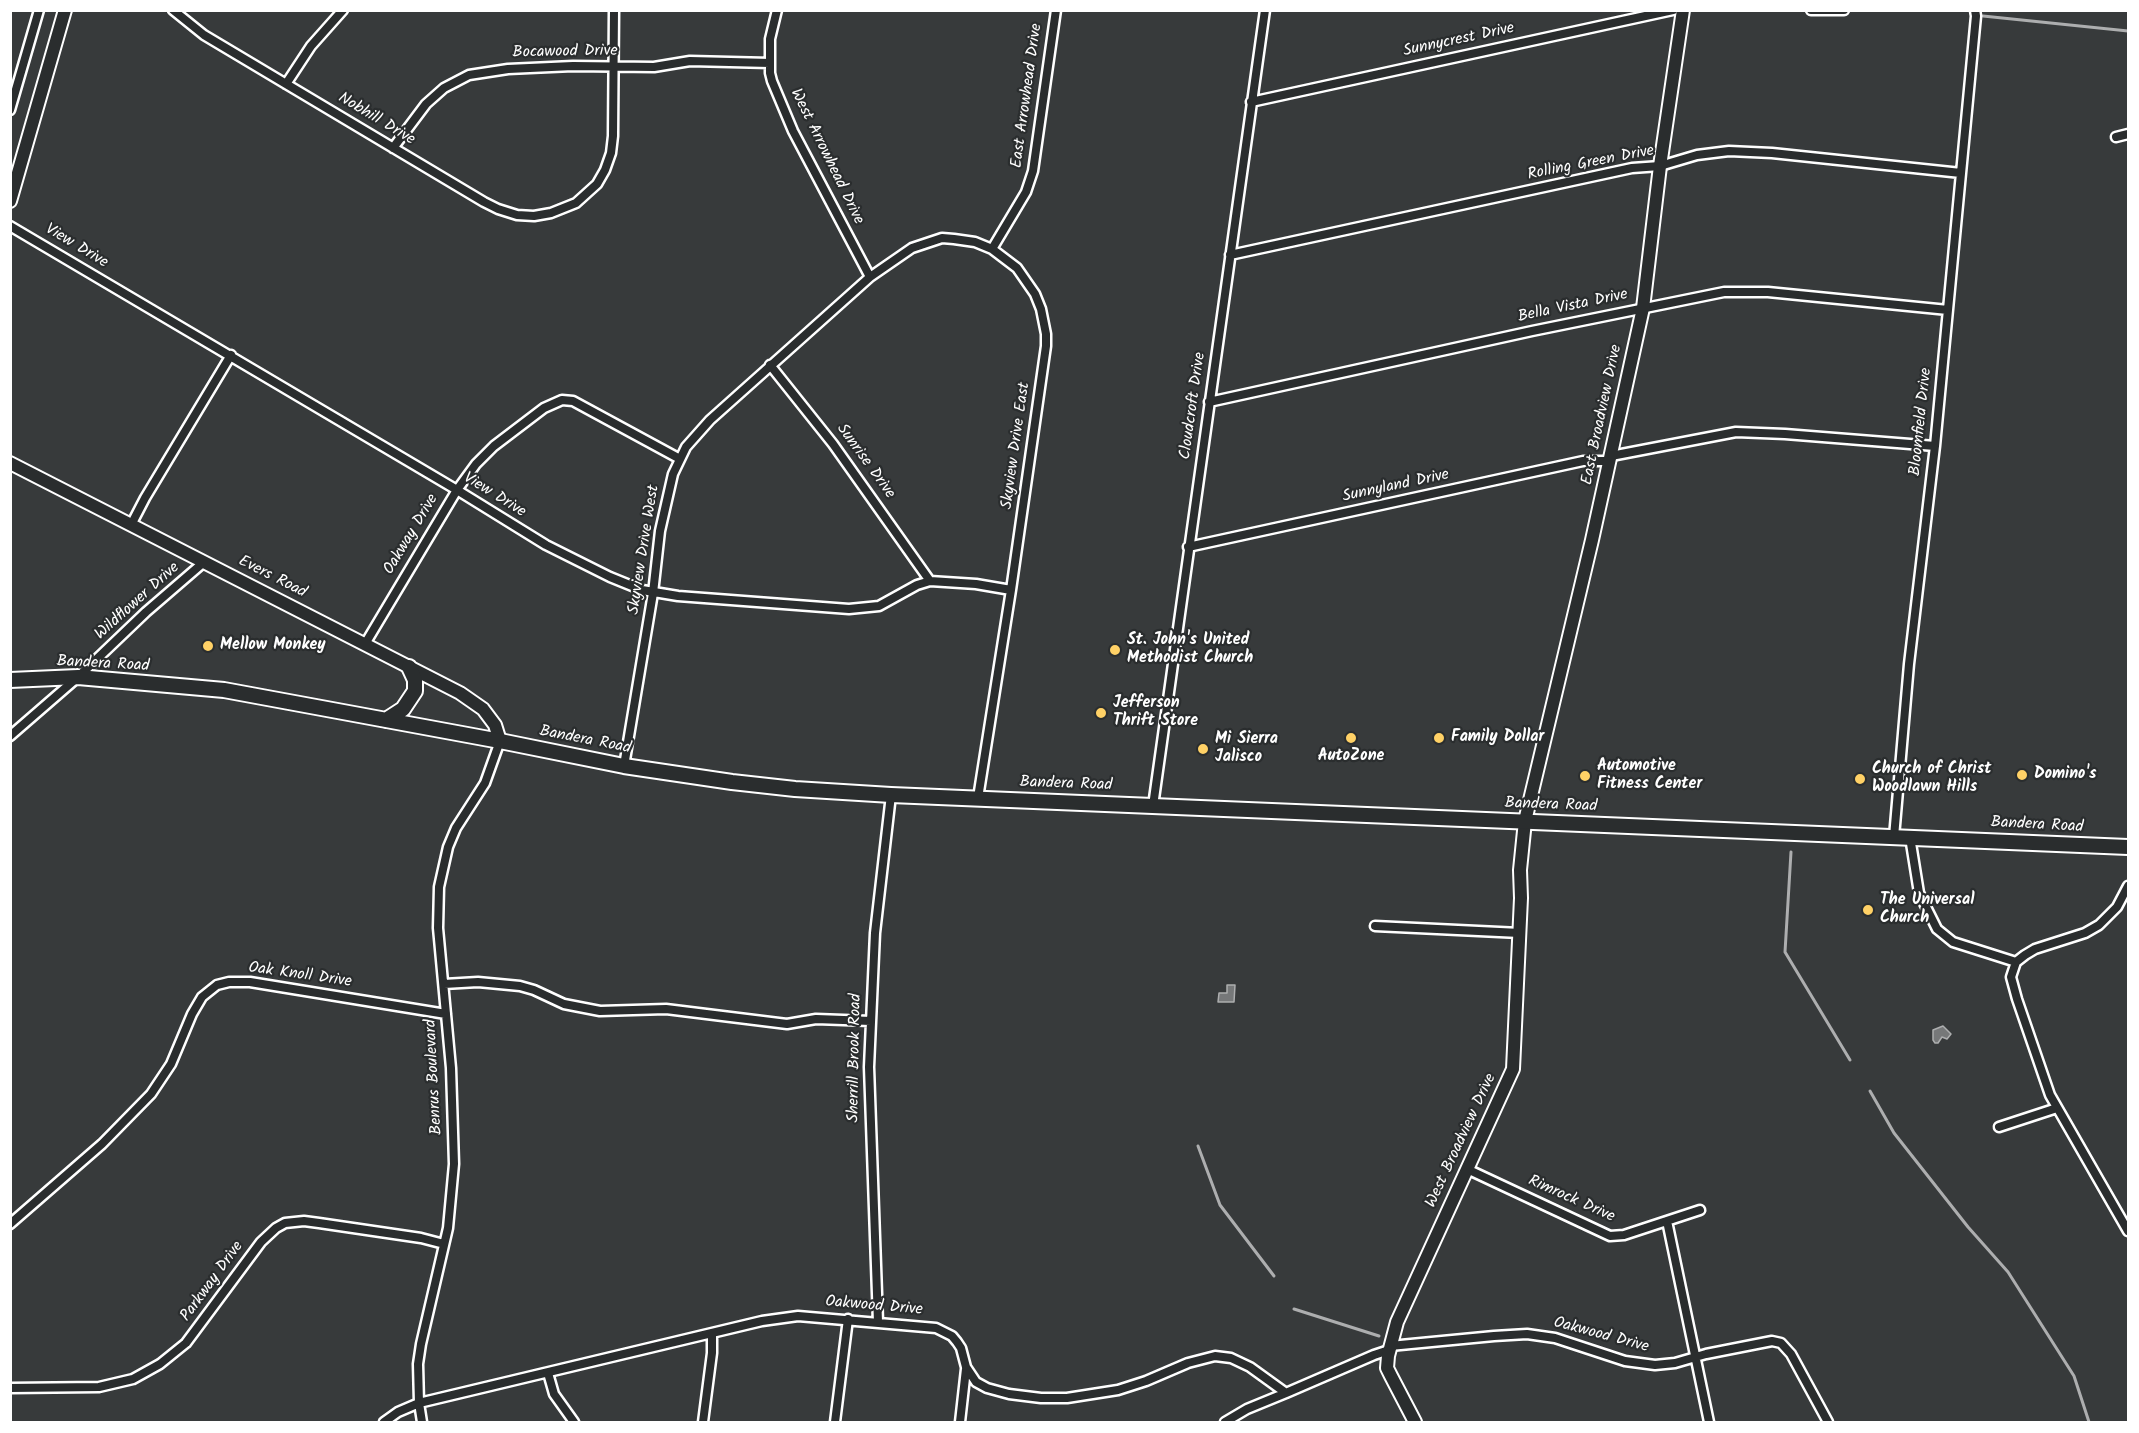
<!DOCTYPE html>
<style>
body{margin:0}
#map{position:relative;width:2139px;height:1433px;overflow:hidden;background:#373a3b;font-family:Kalam,sans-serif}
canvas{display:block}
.frame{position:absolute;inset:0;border:12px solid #fff;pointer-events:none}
</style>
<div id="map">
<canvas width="2139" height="1433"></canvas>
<div class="frame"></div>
</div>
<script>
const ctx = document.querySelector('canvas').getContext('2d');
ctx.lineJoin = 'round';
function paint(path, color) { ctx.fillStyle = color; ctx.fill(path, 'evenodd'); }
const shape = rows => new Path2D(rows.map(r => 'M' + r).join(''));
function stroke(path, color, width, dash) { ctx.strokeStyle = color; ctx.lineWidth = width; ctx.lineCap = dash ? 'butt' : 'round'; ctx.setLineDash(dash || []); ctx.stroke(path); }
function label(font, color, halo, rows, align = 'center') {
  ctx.font = font + ' Kalam,sans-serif'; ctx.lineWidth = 4.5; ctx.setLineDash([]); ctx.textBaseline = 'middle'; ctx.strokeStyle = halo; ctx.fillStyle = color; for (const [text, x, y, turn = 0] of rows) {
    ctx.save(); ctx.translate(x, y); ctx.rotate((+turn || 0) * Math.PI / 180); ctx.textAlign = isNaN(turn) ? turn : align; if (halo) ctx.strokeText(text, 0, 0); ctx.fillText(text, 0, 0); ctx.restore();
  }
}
const water = shape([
 [1227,985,1235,985,1234,1002,1218,1002,1219,993,1227,993,1227,985],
 [1943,1026,1951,1034,1947,1039,1942,1037,1938,1043,1935,1043,1933,1040,1933,1030,1943,1026]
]);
paint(water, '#767879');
stroke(water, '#adaeaf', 1.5);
stroke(shape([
 [1983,16,2128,31],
 [1791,852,1785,952,1850,1060],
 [1870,1091,1894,1133,1968,1227,2008,1272,2074,1376,2089,1422],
 [1198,1146,1220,1205,1274,1276],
 [1294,1309,1379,1336]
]), '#adaeaf', 3);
const street = shape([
 [173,10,204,35,484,202,498,209,517,215,534,216,551,213,576,203,597,184,605,170,611,153,613,136,614,10],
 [777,10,770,39,770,73,772,81,793,131,870,277],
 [1811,10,1844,10],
 [286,84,311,46,343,10],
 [1251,102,1673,10],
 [10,110,39,10],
 [2116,137,2128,134],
 [393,148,426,104,444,88,469,75,508,69,573,66,654,67,690,61,770,63],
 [10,226,457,490,546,545,610,577,642,590,678,596,849,609,879,606,917,585,930,581,976,584,1011,590],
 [992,249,1026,192,1033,171,1056,10],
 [1230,255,1632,168,1660,166,1697,155,1729,151,1772,153,1961,173],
 [770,365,833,444,930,581],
 [1209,402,1532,331,1724,292,1768,292,1948,310],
 [1611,456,1736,432,1785,434,1935,446],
 [131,525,145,498,231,355],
 [1188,547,1583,461,1610,461],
 [365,644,457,490,476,464,494,446,544,408,562,400,573,401,680,459],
 [10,736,78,677,146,612,204,562],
 [624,766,653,593,660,531,673,474,686,447,710,420,870,277,912,248,942,238,954,239,975,242,992,249,1017,268,1035,294,1041,309,1046,334,1046,346,1011,590,978,798],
 [1153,806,1265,10],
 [1894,837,1909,664,1935,446,1976,16,1975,10],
 [1910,837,1919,893,1937,929,1953,942,2016,962],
 [2128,886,2117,907,2099,925,2085,933,2035,949,2025,955,2016,962,2011,977,2017,999,2050,1095,2128,1231],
 [1375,926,1520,933],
 [444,984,478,982,520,986,534,990,564,1004,600,1011,666,1009,787,1024,816,1019,871,1021],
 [1999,1127,2057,1108],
 [1467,1169,1610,1236,1624,1235,1700,1210],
 [1667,1221,1709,1422],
 [10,1224,102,1144,151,1094,171,1064,192,1014,202,997,217,985,229,982,250,982,446,1014],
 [878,1322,869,1067,875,933,891,795],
 [1390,1346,1494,1336,1527,1334,1555,1338,1625,1361,1655,1365,1675,1363,1706,1354,1772,1341,1781,1343,1791,1354,1828,1422],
 [548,1373,554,1394,574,1422],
 [10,1388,99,1387,133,1379,160,1364,186,1343,261,1242,276,1228,285,1223,304,1221,319,1223,421,1238,444,1244],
 [384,1422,398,1412,419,1403,762,1321,798,1316,936,1328,952,1336,957,1342,961,1348,966,1367,976,1382,987,1388,1009,1394,1041,1398,1067,1398,1118,1390,1146,1381,1188,1363,1215,1356,1231,1358,1250,1367,1286,1393,1374,1355,1389,1350],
 [422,1422,419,1403,418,1364,421,1344,448,1228,454,1164,451,1068,438,928,439,887,448,847,456,828,485,783,500,741],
 [703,1422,712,1353,712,1333],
 [835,1422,848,1319],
 [960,1422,966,1369],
 [1225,1422,1247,1409,1286,1393]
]);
const secondary = shape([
 [10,201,65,10],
 [10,463,460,693,483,709,495,725,500,741],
 [1415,1422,1391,1376,1387,1368,1388,1356,1397,1322,1513,1069,1521,898,1520,870,1525,821,1592,540,1643,308,1660,166,1683,10]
]);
const primary = shape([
 [10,680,78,677,224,690,500,741,624,766,732,782,795,789,891,795,2128,847],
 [386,720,403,709,415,691,415,680,409,667]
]);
stroke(street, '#fff', 13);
stroke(secondary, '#fff', 16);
stroke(primary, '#fff', 18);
stroke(street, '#2a2d2e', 8);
stroke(secondary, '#2a2d2e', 12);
stroke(primary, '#2a2d2e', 14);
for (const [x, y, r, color] of [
 [208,646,6,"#ffd166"],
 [1115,650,6,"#ffd166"],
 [1101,713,6,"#ffd166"],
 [1351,738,6,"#ffd166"],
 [1439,738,6,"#ffd166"],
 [1203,749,6,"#ffd166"],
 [2022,775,6,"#ffd166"],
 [1585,776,6,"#ffd166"],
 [1860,779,6,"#ffd166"],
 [1868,910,6,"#ffd166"]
]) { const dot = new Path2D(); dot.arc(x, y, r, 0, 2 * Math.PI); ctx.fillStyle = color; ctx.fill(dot); stroke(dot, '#2a2d2e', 2); }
label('16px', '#fff', '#2a2d2e', [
 ["Sunnycrest Drive",1459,41,-12],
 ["Bocawood Drive",565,53,-1],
 ["East Arrowhead Drive",1028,96,-82],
 ["Nobhill Drive",376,120,31],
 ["West Arrowhead Drive",826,157,64],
 ["Rolling Green Drive",1591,164,-11],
 ["View Drive",76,247,31],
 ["Bella Vista Drive",1573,307,-12],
 ["Cloudcroft Drive",1194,406,-82],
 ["East Broadview Drive",1603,415,-78],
 ["Bloomfield Drive",1922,422,-84],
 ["Skyview Drive East",1017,446,-82],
 ["Sunrise Drive",865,462,54],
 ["Sunnyland Drive",1396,487,-12],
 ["View Drive",494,496,32],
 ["Oakway Drive",412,535,-59],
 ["Skyview Drive West",645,550,-81],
 ["Evers Road",272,578,27],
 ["Wildflower Drive",138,602,-42],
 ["Bandera Road",103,665,3],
 ["Bandera Road",585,741,11],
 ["Bandera Road",1066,785,2],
 ["Bandera Road",1551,806,2],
 ["Bandera Road",2037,826,3],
 ["Oak Knoll Drive",300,976,8],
 ["Sherrill Brook Road",856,1058,-89],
 ["Benrus Boulevard",435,1077,-93],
 ["West Broadview Drive",1462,1141,-65],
 ["Rimrock Drive",1571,1200,24],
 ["Parkway Drive",213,1282,-54],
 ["Oakwood Drive",874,1307,5],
 ["Oakwood Drive",1601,1336,15]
]);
label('bold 16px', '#fff', '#2a2d2e', [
 ["St. John's United",1127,641],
 ["Methodist Church",1127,659],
 ["Mellow Monkey",220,646],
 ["Jefferson",1113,704],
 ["Thrift Store",1113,722],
 ["Family Dollar",1451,738],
 ["Mi Sierra",1215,740],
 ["Jalisco",1215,758],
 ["AutoZone",1351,757,"center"],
 ["Automotive",1597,767],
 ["Fitness Center",1597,785],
 ["Church of Christ",1872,770],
 ["Woodlawn Hills",1872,788],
 ["Domino's",2034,775],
 ["The Universal",1880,901],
 ["Church",1880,919]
], 'left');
</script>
